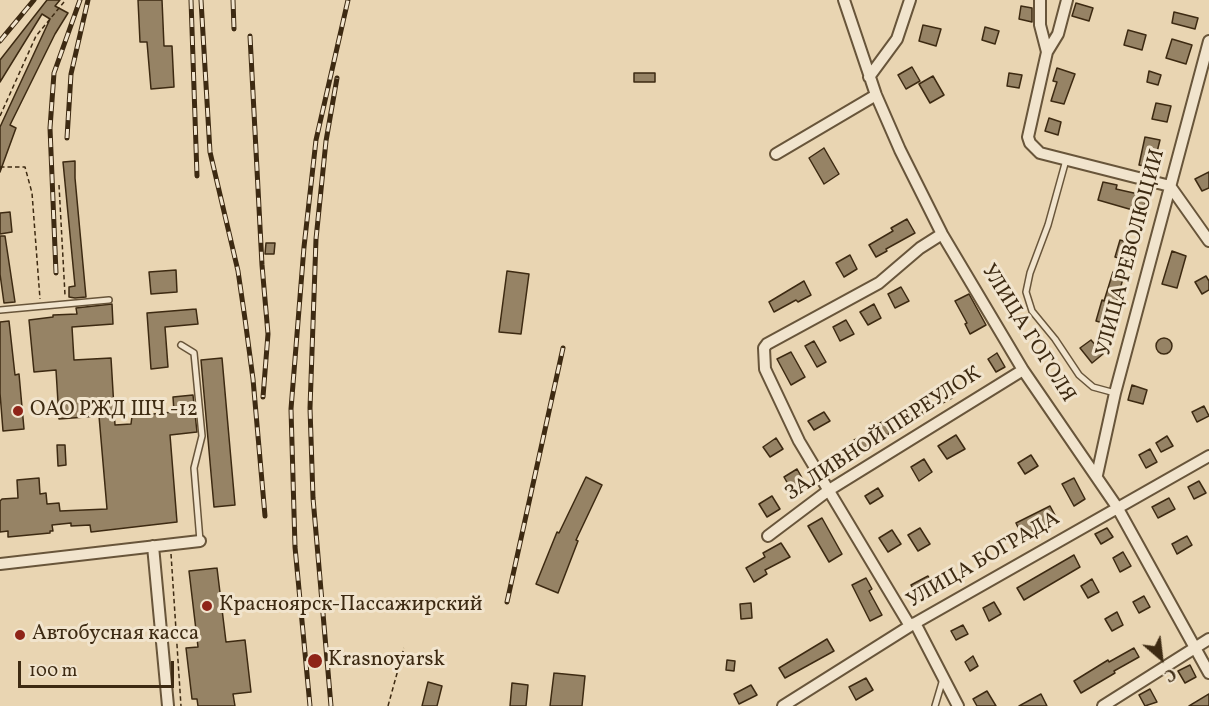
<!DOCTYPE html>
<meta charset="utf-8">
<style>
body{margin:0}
#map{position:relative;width:1209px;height:706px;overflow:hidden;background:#e9d5b2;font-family:Vollkorn,serif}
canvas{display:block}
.north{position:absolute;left:1131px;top:628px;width:60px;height:60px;-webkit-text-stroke:4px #f1e4cd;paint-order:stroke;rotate:152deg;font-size:16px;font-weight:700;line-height:24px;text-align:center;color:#3d2a12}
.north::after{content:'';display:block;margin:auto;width:21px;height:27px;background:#3d2a12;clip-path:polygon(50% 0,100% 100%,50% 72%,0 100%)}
.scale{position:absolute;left:18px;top:661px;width:156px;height:27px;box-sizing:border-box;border:3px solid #3d2a12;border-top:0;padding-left:8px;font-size:18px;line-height:21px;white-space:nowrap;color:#3d2a12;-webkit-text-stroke:4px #f1e4cd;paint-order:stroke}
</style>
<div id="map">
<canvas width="1209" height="706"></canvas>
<div class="north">С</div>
<div class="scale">100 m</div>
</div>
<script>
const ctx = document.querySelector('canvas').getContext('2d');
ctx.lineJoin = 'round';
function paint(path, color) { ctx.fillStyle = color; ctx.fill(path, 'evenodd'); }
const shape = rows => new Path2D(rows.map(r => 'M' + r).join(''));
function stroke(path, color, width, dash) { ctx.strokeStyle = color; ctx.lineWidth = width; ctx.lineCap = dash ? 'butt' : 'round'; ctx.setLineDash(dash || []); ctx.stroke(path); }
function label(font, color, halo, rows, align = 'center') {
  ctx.font = font + ' Vollkorn,serif'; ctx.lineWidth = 6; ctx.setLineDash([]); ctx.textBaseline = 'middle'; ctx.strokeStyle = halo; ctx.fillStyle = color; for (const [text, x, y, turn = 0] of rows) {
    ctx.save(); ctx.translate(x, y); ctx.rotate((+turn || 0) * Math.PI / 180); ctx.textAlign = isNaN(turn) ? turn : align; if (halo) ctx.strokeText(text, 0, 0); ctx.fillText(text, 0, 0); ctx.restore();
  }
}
const building = shape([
 [47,0,60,0,55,6,68,13,55,34,10,125,16,128,0,172,0,127,50,19,42,14,0,82,0,60,47,0],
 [138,0,162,0,164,46,172,46,174,87,151,89,147,42,140,42,138,0],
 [1076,3,1093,8,1089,21,1072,16,1076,3],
 [1021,6,1032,8,1032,22,1019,19,1021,6],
 [1174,12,1198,18,1195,29,1172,23,1174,12],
 [923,25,941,29,936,46,919,41,923,25],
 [985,27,999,31,995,44,982,40,985,27],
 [1128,30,1146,35,1142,50,1124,45,1128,30],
 [1172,39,1192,45,1186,64,1166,58,1172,39],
 [912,67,920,81,906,89,898,75,912,67],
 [1057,68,1075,74,1064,104,1051,101,1057,82,1053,81,1057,68],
 [1149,71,1161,75,1158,85,1147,82,1149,71],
 [634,73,655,73,655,82,634,82,634,73],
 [1009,73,1022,75,1019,88,1007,86,1009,73],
 [933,76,944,95,930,103,919,84,933,76],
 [1156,103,1171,106,1167,122,1152,119,1156,103],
 [1049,118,1061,122,1058,135,1045,131,1049,118],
 [1145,137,1160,140,1153,168,1139,165,1145,137],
 [824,148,839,174,824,184,809,158,824,148],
 [75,161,75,178,86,297,75,298,69,297,69,287,75,286,63,162,75,161],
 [1209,172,1209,188,1202,191,1195,179,1209,172],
 [1103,182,1117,185,1116,189,1147,196,1143,213,1098,200,1103,182],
 [10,212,12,232,0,234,0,213,10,212],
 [907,219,915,233,886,249,887,251,876,257,869,245,893,231,891,228,907,219],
 [0,236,5,236,15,302,4,303,0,274,0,236],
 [1120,240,1134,244,1129,261,1115,257,1120,240],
 [266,243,275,243,274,254,265,254,266,243],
 [1172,251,1186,256,1177,288,1162,284,1172,251],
 [850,255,857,269,844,277,836,263,850,255],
 [176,270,177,292,151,294,149,272,176,270],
 [507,271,529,274,521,334,499,332,507,271],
 [1113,272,1124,275,1110,325,1096,321,1102,300,1104,301,1113,272],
 [1206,276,1209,281,1209,290,1202,294,1195,282,1206,276],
 [804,281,811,295,798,302,796,300,774,312,769,302,804,281],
 [901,287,909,301,895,308,888,294,901,287],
 [969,294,986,325,970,334,965,324,967,323,955,301,969,294],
 [112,304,113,324,72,327,74,360,111,358,115,425,131,424,132,416,174,412,173,397,193,395,197,432,170,435,177,522,91,532,90,525,71,526,71,523,52,525,53,531,50,531,50,533,8,537,8,531,0,532,0,501,2,499,18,498,17,480,39,478,40,494,46,493,47,504,59,503,60,511,107,509,99,416,59,419,56,370,34,372,29,320,53,317,53,315,77,314,76,308,112,304],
 [874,304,881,318,868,325,860,312,874,304],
 [196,309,198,324,165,327,168,367,151,369,147,313,196,309],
 [846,320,854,334,840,341,833,327,846,320],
 [9,321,15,375,19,374,24,429,3,431,0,393,0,322,9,321],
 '1156 346a8 8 0 1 1 16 0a8 8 0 1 1-16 0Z',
 [1091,340,1103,354,1092,363,1080,348,1091,340],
 [814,341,826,362,817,367,805,346,814,341],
 [791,352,805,377,791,385,777,359,791,352],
 [997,353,1005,367,996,372,988,359,997,353],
 [222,358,235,505,214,507,201,360,222,358],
 [944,384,952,398,939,405,931,391,944,384],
 [1132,385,1147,390,1143,404,1128,400,1132,385],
 [916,402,923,414,910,422,903,410,916,402],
 [1204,406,1209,416,1197,422,1192,412,1204,406],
 [824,412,830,421,814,430,808,421,824,412],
 [888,418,895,430,884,437,877,425,888,418],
 [863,435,869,447,856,454,849,443,863,435],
 [956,435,965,449,947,459,938,446,956,435],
 [1167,436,1173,446,1161,452,1156,443,1167,436],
 [776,438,783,449,770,457,763,447,776,438],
 [57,445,65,445,66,465,58,466,57,445],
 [1150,449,1157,462,1146,468,1139,455,1150,449],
 [1031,455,1038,466,1025,474,1018,463,1031,455],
 [924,459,932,472,919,481,911,467,924,459],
 [797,469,805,483,792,491,784,477,797,469],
 [586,477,602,485,576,540,578,541,558,593,536,584,557,532,559,533,586,477],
 [1074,478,1085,499,1074,506,1062,484,1074,478],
 [1199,481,1206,493,1194,499,1188,487,1199,481],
 [878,488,883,496,870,504,865,496,878,488],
 [772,496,780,509,767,517,759,504,772,496],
 [1169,498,1175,509,1158,518,1152,507,1169,498],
 [1050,506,1057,519,1022,536,1016,523,1050,506],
 [822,518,842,554,829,562,808,526,822,518],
 [920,528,930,544,918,551,908,535,920,528],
 [1107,528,1113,537,1101,544,1095,534,1107,528],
 [892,530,901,544,888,552,879,538,892,530],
 [1187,536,1192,545,1177,554,1172,544,1187,536],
 [781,543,790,557,765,570,767,574,754,582,746,568,765,557,763,553,781,543],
 [1123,552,1131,566,1120,572,1113,558,1123,552],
 [1074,555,1080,567,1024,600,1017,588,1074,555],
 [217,568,226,642,245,640,251,692,233,694,235,706,198,706,197,699,192,699,186,648,198,647,189,571,217,568],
 [928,576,935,589,918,598,911,585,928,576],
 [866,578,872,589,869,591,882,615,870,621,852,585,866,578],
 [1092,579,1099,592,1088,598,1081,586,1092,579],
 [1144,596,1150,607,1139,613,1133,602,1144,596],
 [994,602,1001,614,989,621,983,608,994,602],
 [751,603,752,618,741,619,740,604,751,603],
 [1117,612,1123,625,1112,631,1105,619,1117,612],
 [963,625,968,634,956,640,951,631,963,625],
 [827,639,834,651,785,678,779,668,827,639],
 [1134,648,1139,657,1114,671,1115,673,1081,693,1074,681,1108,660,1109,662,1134,648],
 [973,656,978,666,970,671,965,662,973,656],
 [727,660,735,661,734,671,726,670,727,660],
 [1190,665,1196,677,1185,683,1178,671,1190,665],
 [554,673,585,676,582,706,550,706,554,673],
 [866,678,873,690,856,700,849,687,866,678],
 [428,682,442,686,437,706,422,706,428,682],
 [512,683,528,685,526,706,510,706,512,683],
 [751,685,757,695,739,704,734,694,751,685],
 [1150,689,1157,702,1145,706,1139,695,1150,689],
 [987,691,996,706,977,706,973,699,987,691],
 [1041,694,1047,706,1019,706,1041,694],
 [1209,694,1209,706,1189,706,1209,694]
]);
paint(building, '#968365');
stroke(building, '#3d2a12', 1.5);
const service = shape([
 [1066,160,1048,225,1030,273,1026,292,1032,311,1055,339,1079,375,1093,387,1115,393],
 [0,310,109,300],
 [181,345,194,353,202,436,194,468,200,541],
 [935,706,943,679]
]);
const minor = shape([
 [844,0,876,95,900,150,942,234,1023,370,1117,507,1209,673],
 [1040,0,1040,25,1047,52],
 [1067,0,1058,34,1047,52,1028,137,1030,143,1040,153,1170,186,1209,241],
 [869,77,897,39,910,0],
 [776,154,876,95],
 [1097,475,1115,393,1209,41],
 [768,536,829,490,1023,370],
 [153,546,168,706],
 [0,564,200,541],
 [915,623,958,706],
 [910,626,799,441,765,369,764,348,767,344,879,283,920,248,942,234],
 [783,706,910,626,1209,456],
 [1103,706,1209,639]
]);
stroke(service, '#68553a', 8);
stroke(minor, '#68553a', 14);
stroke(shape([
 [0,116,36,36,64,2],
 [0,167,25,167,32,193,40,299],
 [59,185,65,295],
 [171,554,181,706],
 [388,706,404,648]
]), '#3d2a12', 1.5, [4.5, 3]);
stroke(service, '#f1e4cd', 5);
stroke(minor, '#f1e4cd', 10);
const rail = shape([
 [191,0,197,176],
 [201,0,210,152,238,271,245,319,253,379,265,516],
 [233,0,234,29],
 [250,36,262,265,268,334,263,397],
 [0,41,34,0],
 [67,138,71,74,88,0],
 [56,273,50,128,54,73,80,0],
 [507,602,563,348],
 [310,706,295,547,291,409,304,247,316,140,348,0],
 [331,706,313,498,310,408,316,239,326,141,337,78]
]);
stroke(rail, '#3d2a12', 5);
stroke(rail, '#f1e4cd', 3, [9]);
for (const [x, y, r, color] of [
 [18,411,6,"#8f2418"],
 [207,606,6,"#8f2418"],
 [20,635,6,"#8f2418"],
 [315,661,8,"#8f2418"]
]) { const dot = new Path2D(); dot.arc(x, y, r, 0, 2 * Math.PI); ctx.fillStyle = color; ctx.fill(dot); stroke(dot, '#f1e4cd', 2); }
label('21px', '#3d2a12', '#f1e4cd', [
 ["УЛИЦА РЕВОЛЮЦИИ",1132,253,-75],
 ["УЛИЦА ГОГОЛЯ",1027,334,58],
 ["ЗАЛИВНОЙ ПЕРЕУЛОК",884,435,-33],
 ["УЛИЦА БОГРАДА",984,561,-30]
]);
label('21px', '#3d2a12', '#f1e4cd', [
 ["ОАО РЖД ШЧ -12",30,411],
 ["Красноярск-Пассажирский",219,606],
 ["Автобусная касса",32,635],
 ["Krasnoyarsk",328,661]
], 'left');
</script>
